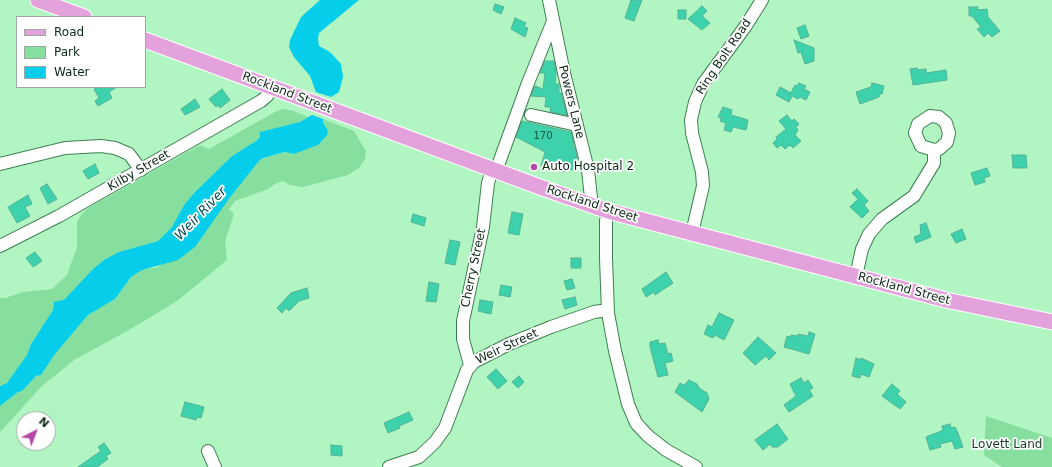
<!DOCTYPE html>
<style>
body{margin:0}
#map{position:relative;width:1052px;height:467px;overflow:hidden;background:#b1f6c2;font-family:"DejaVu Sans",sans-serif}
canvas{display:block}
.legend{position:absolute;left:16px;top:16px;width:130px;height:72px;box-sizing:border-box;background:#fff;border:1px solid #9ea9a1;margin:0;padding:5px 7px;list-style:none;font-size:12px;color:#0c2815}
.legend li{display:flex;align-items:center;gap:8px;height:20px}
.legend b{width:20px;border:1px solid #9ea9a1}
.north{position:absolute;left:16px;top:411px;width:40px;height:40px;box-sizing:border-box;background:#fff;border:1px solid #9ea9a1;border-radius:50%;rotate:42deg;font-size:11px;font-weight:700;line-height:16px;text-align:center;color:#0c2815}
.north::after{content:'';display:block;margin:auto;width:14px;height:18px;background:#b448a9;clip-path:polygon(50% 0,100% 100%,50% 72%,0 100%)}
</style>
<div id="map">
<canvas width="1052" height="467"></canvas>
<ul class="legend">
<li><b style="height:5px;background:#e3a2db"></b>Road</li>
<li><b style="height:11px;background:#87df9f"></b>Park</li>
<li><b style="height:11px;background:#06cde9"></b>Water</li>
</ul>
<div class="north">N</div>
</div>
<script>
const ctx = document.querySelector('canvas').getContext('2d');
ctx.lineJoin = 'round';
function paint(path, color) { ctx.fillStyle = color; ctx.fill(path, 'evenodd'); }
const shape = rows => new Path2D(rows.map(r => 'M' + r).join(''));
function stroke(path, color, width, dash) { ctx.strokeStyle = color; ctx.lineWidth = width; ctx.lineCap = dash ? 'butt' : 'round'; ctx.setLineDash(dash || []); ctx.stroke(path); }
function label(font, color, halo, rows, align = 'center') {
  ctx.font = font + ' "DejaVu Sans",sans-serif'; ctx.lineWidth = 3.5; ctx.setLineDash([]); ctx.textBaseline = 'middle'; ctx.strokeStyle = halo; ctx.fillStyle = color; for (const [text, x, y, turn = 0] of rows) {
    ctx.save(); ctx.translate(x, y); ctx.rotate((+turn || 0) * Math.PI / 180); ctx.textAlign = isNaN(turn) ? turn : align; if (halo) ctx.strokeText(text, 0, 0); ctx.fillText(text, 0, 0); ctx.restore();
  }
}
paint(shape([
 [283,109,294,111,308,117,300,122,280,129,268,130,249,147,232,156,194,193,184,205,172,227,158,241,119,252,104,260,93,269,64,301,54,303,53,310,31,344,27,355,19,368,7,383,0,386,0,298,5,298,23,292,52,289,67,275,77,247,77,222,82,214,88,208,200,145,209,149,275,112],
 [323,119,354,131,366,151,365,159,359,168,348,175,303,187,290,185,283,181,275,184,268,189,235,201,229,209,234,214,225,241,227,260,177,301,129,330,74,360,42,386,0,432,0,406,18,392,22,391,36,376,41,375,55,354,88,315,115,299,131,277,142,270,158,267,228,200,259,161,263,158,286,152,294,154,327,129,323,123],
 [986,416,1052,438,1052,467,1002,467,984,455]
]), '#87df9f');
paint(shape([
 [320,0,359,0,319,33,318,39,319,46,330,52,341,64,343,77,339,92,331,97,316,92,310,76,294,57,289,47,290,40,301,17],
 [312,115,323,119,323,123,327,129,328,134,318,145,294,154,285,152,263,158,259,161,228,200,195,247,178,260,142,270,131,277,115,299,88,315,55,354,41,375,36,376,22,391,18,392,0,406,0,386,7,383,27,355,31,344,53,310,54,302,64,300,93,269,104,260,119,252,158,241,172,227,184,205,194,193,232,156,256,141,260,137,260,132,300,122]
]), '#06cde9');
const building = shape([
 [631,0,642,0,634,21,625,18,631,0],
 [495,4,504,7,501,14,493,10,495,4],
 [702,6,707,11,702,16,710,23,702,30,688,19,702,6],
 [969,7,978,7,977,10,987,9,988,17,1000,31,992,37,988,33,984,37,977,29,981,27,972,16,969,16,969,7],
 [678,10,686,10,686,19,678,19,678,10],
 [515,18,526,23,524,27,528,28,525,37,511,29,515,18],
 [805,25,809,36,801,39,797,28,805,25],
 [794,40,814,48,814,61,805,64,801,52,798,53,794,40],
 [545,61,554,61,556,73,555,84,559,84,559,93,561,93,567,115,550,112,551,107,545,107,546,97,531,96,535,86,543,89,545,73,540,73,545,61],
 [917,68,918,70,926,69,926,73,946,70,947,80,913,85,910,69,917,68],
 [799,83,806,86,804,89,810,92,806,100,800,97,798,99,792,96,789,102,776,95,780,87,791,93,795,85,797,86,799,83],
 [872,83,884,86,882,94,880,94,879,97,860,104,856,92,871,87,872,83],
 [98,87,117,87,109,92,112,98,98,106,95,101,99,98,94,89,98,87],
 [222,89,230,100,220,108,218,105,216,107,209,99,222,89],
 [195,99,200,107,185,115,181,109,195,99],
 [723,107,732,110,731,115,748,120,746,130,733,127,731,132,724,130,726,123,720,121,721,118,718,117,723,107],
 [787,115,792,121,794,119,799,124,796,127,798,130,795,135,801,141,793,148,790,145,785,149,781,145,777,148,773,143,777,139,776,137,786,129,779,121,787,115],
 [522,121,571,132,574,144,573,147,575,148,577,158,574,170,566,169,565,172,541,166,545,152,516,137,522,121],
 [1012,155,1026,155,1027,168,1013,168,1012,155],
 [95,164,99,173,88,179,83,171,95,164],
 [987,168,990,176,984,178,985,182,975,185,971,173,987,168],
 [47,184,57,199,48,204,40,188,47,184],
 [857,189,868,201,864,205,869,211,862,218,850,207,858,199,852,193,857,189],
 [28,195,32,204,25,207,30,216,17,223,8,207,28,195],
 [512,212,523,214,519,235,508,233,512,212],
 [413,214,426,218,424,226,411,222,413,214],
 [926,223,931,237,916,243,914,237,921,234,920,225,926,223],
 [962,229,966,239,956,243,951,234,962,229],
 [450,240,460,242,455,265,445,263,450,240],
 [35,252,42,261,33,267,26,258,35,252],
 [571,258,581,258,581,268,571,268,571,258],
 [666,272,673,283,655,295,654,292,646,297,642,289,666,272],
 [572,279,575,288,567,290,564,281,572,279],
 [429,282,439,284,436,302,426,301,429,282],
 [501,285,512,287,510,297,499,295,501,285],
 [307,288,309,298,299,301,289,311,286,308,282,313,277,308,291,293,307,288],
 [575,297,577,305,565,309,562,300,575,297],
 [480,300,493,302,491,314,478,311,480,300],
 [719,313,734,320,724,340,715,335,713,338,704,334,708,325,712,327,719,313],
 [809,332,815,334,809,354,784,347,787,336,790,337,791,335,797,336,798,334,808,336,809,332],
 [758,337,776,353,769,360,766,356,755,365,743,353,758,337],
 [658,340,659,344,665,343,668,354,671,353,673,361,665,363,668,375,658,377,650,347,650,342,658,340],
 [856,358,861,360,861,358,874,364,869,377,861,374,860,378,852,376,856,358],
 [496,369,507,381,498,389,487,377,496,369],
 [519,376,524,382,518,388,512,382,519,376],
 [801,378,804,383,808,380,813,388,809,390,813,396,789,412,784,405,796,396,790,384,801,378],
 [689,380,697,384,699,388,707,393,709,399,702,412,675,392,680,383,684,385,689,380],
 [892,384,900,391,897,394,906,402,900,409,882,396,892,384],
 [185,402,204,407,201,418,197,417,196,420,181,416,185,402],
 [409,412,413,420,399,426,400,428,388,433,384,423,409,412],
 [777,424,788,439,778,447,772,447,770,444,763,450,755,440,777,424],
 [950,424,951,428,955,427,958,433,963,447,955,449,952,441,940,444,941,447,930,450,926,437,928,436,939,432,943,430,942,426,950,424],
 [104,443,111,453,106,456,108,459,97,467,78,467,101,451,98,447,104,443],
 [331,445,342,446,342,456,331,455,331,445]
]);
paint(building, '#3dd2ac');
stroke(building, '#54b196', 1);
const minor = shape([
 [549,0,564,73,588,170,591,198,590,204],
 [531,115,577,125],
 [0,164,65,148,101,146,115,148,129,154,141,170],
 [496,171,528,83,553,21],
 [608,211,606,221,606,258,608,313,615,351,628,404,636,423,648,436,666,450,696,467],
 [692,233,703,186,702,172,692,133,691,120,695,102,703,84,745,27,762,0],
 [0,246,59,216,261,101,267,96,272,87],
 [856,276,862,249,869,234,882,219,914,196,934,163,934,150,939,149,947,142,949,133,946,123,939,117,930,116,918,124,915,133,921,146,934,150],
 [470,365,463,339,463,321,483,227,488,183,492,170],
 [208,451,215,467],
 [389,467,419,457,435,442,445,428,467,370,474,362,509,344,551,327,594,312,608,310]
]);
const major = shape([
 [38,0,84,17],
 [145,40,537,186,608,211,946,300,1052,322]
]);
stroke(minor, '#3d7f52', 14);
stroke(major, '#fff', 17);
stroke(minor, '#fff', 12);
stroke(major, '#e3a2db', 15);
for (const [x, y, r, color] of [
 [534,167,4,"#b448a9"]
]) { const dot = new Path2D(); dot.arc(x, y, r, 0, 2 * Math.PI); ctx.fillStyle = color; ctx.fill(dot); stroke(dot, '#fff', 1.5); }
label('10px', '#18523b', null, [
 ["170",543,136]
]);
label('12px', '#0c2815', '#fff', [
 ["Ring Bolt Road",724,57,-56],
 ["Rockland Street",287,93,21],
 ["Powers Lane",571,102,76],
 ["Kilby Street",139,171,-30],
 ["Rockland Street",592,204,18],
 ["Cherry Street",474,268,-78],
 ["Rockland Street",904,289,15],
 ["Weir Street",507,347,-25]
]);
label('12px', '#0c2815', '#fff', [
 ["Auto Hospital 2",542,167]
], 'left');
label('12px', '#143d22', '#fff', [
 ["Lovett Land",1007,445]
]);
label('italic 13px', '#014c57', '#fff', [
 ["Weir River",201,214,-46]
]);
</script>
